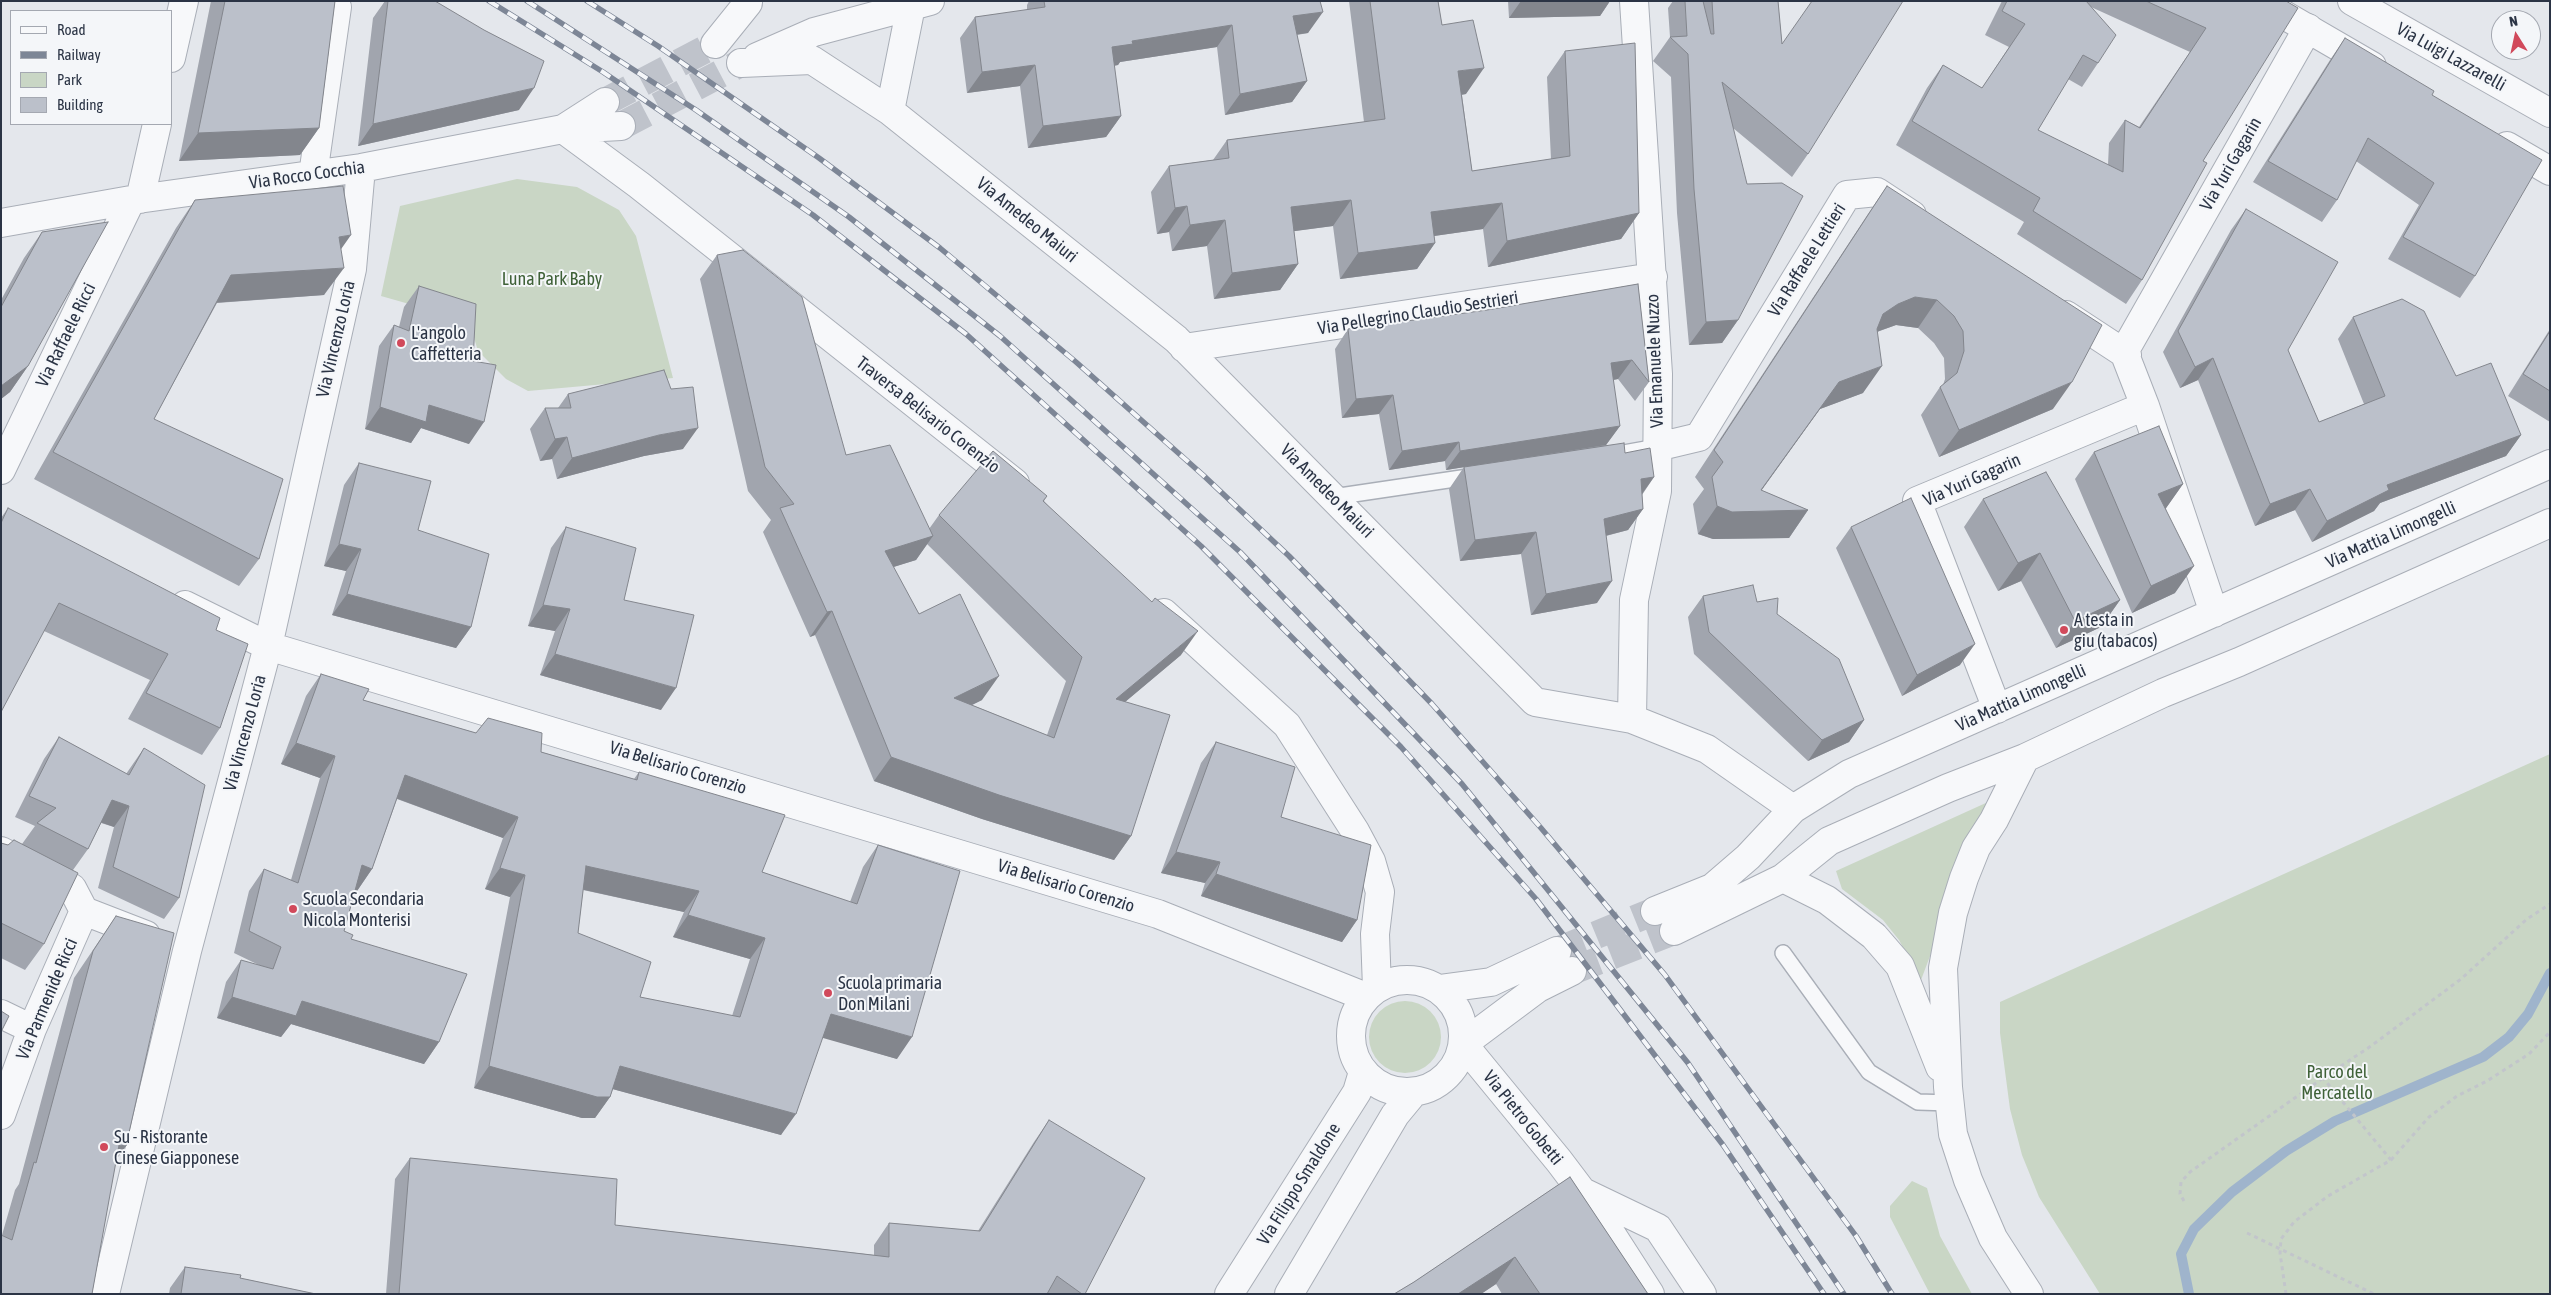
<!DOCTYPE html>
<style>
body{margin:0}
#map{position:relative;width:2551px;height:1295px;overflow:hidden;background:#e4e7ec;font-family:"Asap Condensed",sans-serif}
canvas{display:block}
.frame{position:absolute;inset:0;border:2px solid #2b3445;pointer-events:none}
.legend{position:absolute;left:10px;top:10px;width:162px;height:115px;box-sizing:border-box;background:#f4f6f9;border:1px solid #a4a8b1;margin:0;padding:6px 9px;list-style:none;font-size:15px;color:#2b3445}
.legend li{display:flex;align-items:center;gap:10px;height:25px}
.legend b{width:25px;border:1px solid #a4a8b1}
.north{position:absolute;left:2491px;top:10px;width:50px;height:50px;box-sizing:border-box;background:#f4f6f9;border:1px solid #a4a8b1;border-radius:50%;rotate:350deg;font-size:14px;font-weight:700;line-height:20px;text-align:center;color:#2b3445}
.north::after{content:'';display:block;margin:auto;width:18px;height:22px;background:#d1495b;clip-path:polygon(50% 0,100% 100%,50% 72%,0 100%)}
</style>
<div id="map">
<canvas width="2551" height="1295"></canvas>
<div class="frame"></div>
<ul class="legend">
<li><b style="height:6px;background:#f7f8fa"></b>Road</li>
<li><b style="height:6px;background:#7d8696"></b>Railway</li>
<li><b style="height:14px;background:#c9d6c5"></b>Park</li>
<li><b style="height:14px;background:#bbc0ca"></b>Building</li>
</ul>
<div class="north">N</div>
</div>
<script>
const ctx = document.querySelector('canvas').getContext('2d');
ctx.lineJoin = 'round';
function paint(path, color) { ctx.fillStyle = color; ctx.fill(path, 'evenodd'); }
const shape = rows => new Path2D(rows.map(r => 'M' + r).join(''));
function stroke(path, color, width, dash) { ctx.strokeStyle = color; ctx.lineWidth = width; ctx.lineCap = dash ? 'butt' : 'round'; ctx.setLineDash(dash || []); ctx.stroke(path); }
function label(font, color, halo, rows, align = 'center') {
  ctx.font = font + ' "Asap Condensed",sans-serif'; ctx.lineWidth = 4; ctx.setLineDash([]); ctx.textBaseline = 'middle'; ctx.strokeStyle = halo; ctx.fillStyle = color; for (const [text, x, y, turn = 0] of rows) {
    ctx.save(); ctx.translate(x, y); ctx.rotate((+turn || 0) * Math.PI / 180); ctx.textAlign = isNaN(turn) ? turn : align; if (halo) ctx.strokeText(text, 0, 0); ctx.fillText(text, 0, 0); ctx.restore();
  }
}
paint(shape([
 [517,179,577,187,619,210,636,236,673,378,528,391,506,379,478,351,469,321,381,296,400,206],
 [2550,754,2550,1294,2100,1294,2039,1197,2022,1155,2010,1109,2000,1033,2000,1002],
 [1988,802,1921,980,1899,940,1883,920,1842,889,1836,871],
 '1369 1037a36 36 0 1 1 72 0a36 36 0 1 1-72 0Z',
 [1912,1181,1927,1188,1940,1236,1972,1294,1930,1294,1890,1217,1890,1206]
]), '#c9d6c5');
stroke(shape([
 [2189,1294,2181,1254,2194,1229,2232,1192,2286,1151,2335,1121,2483,1057,2509,1037,2528,1014,2550,973]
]), '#9fb4cc', 10);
stroke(shape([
 [605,102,715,44],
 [621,126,741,63],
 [1557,951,1655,911],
 [1572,971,1674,931]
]), '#bfc3cb', 28, [28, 14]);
const service = shape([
 [1607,456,1657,447],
 [1333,497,1475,476],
 [1783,953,1869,1072,1918,1102,1950,1103]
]);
const minor = shape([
 [715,44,748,3,746,1],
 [757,57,814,32,930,1],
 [171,58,184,1],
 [741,63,812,60,890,111,1176,339,1535,702,1632,719,1707,749,1793,809],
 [890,111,911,6],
 [563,129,639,185,1015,483],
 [565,129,621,126],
 [313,175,337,7,323,1],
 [140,199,157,124],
 [1,223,131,200,361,168,563,129,605,102],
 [2066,315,2127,355],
 [1184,348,1653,277],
 [1657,447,1699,437,1847,195,1877,192,1912,215],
 [1,470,131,200],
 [185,605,268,646,1158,914,1366,997],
 [1164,613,1287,725,1355,831,1371,861,1380,892,1375,934,1377,988],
 [2214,613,2145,406,2124,352,2308,28],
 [1997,709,1917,501,2145,406],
 [1632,719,1634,600,1657,491,1658,374,1634,1],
 [2025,758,1994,820,1976,848,1964,878,1953,913,1943,968,1948,1087,1953,1134,1968,1180,1993,1238,2029,1294],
 [1,851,72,888,84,911,146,935],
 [1783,878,1827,900,1874,936,1900,966,1940,1067],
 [1655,911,1712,888,1748,857,1793,809,1849,774,2550,464],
 [1674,931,1783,878,1829,841,1948,788,2025,758,2163,693,2239,662,2550,523],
 [1572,971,1538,988,1463,1044,1559,1161,1596,1210,1650,1294],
 '1351 1036a56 56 0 1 1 112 0a56 56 0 1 1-112 0Z',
 [1439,989,1491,982,1557,951],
 [1,1014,32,1029],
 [1,1115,32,1029,84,911],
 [1583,1192,1658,1228,1702,1294],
 [105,1294,187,951,268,646,352,269,361,168],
 [1229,1294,1357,1092,1363,1072],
 [1289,1294,1395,1115,1414,1092]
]);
const tertiary = shape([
 [2260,1,2372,66],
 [2352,1,2550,113],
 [2507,146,2550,171]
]);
stroke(service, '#a9aeb7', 18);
stroke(minor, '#a9aeb7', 30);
stroke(tertiary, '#a9aeb7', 30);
stroke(shape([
 [2391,1160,2429,1117,2457,1096,2487,1081,2529,1054,2550,1032],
 [2184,1201,2180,1194,2181,1182,2190,1172,2323,1078],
 [2247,1233,2374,1294],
 [2286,1294,2280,1253,2281,1239,2294,1222,2328,1196,2391,1160,2323,1078,2371,1046,2461,979,2527,919,2550,904]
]), '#c2c5cb', 3, [4, 4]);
stroke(service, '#f7f8fa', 15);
stroke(minor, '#f7f8fa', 28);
stroke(tertiary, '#f7f8fa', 28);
const rail = shape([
 [489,1,603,72,813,215,966,334,1201,546,1401,747,1536,899,1723,1145,1824,1294],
 [527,1,696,110,849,217,1000,336,1240,552,1462,784,1688,1063,1844,1294],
 [587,1,658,46,819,158,940,248,1076,362,1203,475,1289,556,1432,704,1541,828,1665,975,1856,1236,1892,1294]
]);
stroke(rail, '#7d8696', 5.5);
stroke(rail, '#f4f6f9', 4, [11]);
paint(shape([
 [211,1,335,1,319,128,300,155,179,161],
 [385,1,435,1,519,110,358,146,373,18],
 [1029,1,1320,1,1308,33,1297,35,1307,81,1292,102,1225,115,1217,47,1120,62,1118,65,1114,66,1121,116,1106,137,1028,148,1020,86,967,93,960,38,975,17,1027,10,1027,5],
 [1349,1,1438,1,1442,25,1466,94,1462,95,1472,171,1551,159,1547,77,1565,51,1639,213,1621,239,1488,267,1483,229,1434,236,1435,243,1417,269,1340,279,1333,226,1294,231,1298,264,1280,290,1214,299,1207,246,1172,251,1169,232,1157,234,1151,192,1169,166,1213,160,1227,140,1364,122],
 [1508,1,1610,1,1600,16,1509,18],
 [1673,1,1778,1,1782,44,1808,154,1792,177,1733,128,1738,320,1722,343,1689,345,1677,213,1671,77,1653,61,1670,37,1668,8],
 [2002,1,2286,1,2203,161,2142,280,2126,304,2017,234,2024,222,1896,145,1927,88,1943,65,1982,88,2009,47,1985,35],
 [2091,7,2190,52,2139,127,2125,120,2109,143,2108,165,2038,130,2068,79,2082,87,2098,63],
 [2345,38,2432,95,2475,276,2460,298,2388,259,2419,205,2356,161,2337,200,2322,222,2253,182,2330,60],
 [1887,186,2053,409,1939,457,1921,415,1940,387,1943,385,1945,379,1944,358,1934,343,1918,328,1896,325,1877,332,1863,393,1820,409,1761,490,1808,510,1789,538,1713,539,1698,534,1693,504,1704,489,1695,477,1868,214],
 [195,200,341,249,324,295,217,303,154,419,259,559,239,586,34,479,176,228],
 [2246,209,2288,350,2319,422,2364,404,2338,339,2353,317,2456,376,2521,435,2506,456,2380,503,2374,511,2312,542,2295,510,2255,526,2198,380,2180,388,2163,352,2231,230],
 [42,232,28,366,10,392,1,399,1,300,24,258],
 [717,255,846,455,929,529,939,515,1047,496,1044,501,1181,655,1125,702,1131,836,1114,860,982,819,874,781,815,635,810,637,763,532,771,520,748,491,700,279],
 [927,544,1066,681,1047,735,972,705,982,700,919,614,893,567,916,560],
 [1638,284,1649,382,1635,401,1618,379,1613,380,1620,426,1606,445,1625,453,1654,477,1642,495,1643,509,1628,530,1606,536,1597,603,1531,615,1521,554,1460,561,1449,489,1464,467,1446,470,1445,461,1389,470,1379,414,1342,418,1335,349,1348,329,1487,310],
 [419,286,473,361,469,444,421,428,411,443,365,429,379,346,394,325,399,327,404,307],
 [2550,329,2550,422,2508,396],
 [568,394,683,449,644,456,557,479,552,459,540,461,530,429,545,408,558,408],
 [2094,452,2183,484,2166,508,2175,593,2132,613,2075,479],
 [359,463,471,627,456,648,332,615,346,571,324,566,344,485],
 [1983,499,2120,600,2101,627,2056,648,2021,581,1998,591,1964,527],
 [8,508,1,523,1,518],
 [1,523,216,630,220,728,202,755,128,719,150,680,44,631],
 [566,527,624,600,661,710,540,675,555,631,528,626,551,548],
 [1851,527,1960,665,1902,696,1836,548],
 [1703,596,1757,602,1777,614,1864,720,1849,742,1808,761,1694,654,1688,617],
 [321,674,363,700,634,779,639,772,762,872,850,902,863,867,878,845,897,1059,823,1037,781,1135,613,1089,610,1097,595,1118,582,1118,474,1088,510,897,485,889,503,838,397,799,372,869,357,891,355,890,344,931,439,1042,424,1064,291,1024,281,1037,217,1018,226,982,241,960,263,967,234,953,249,891,264,869,291,880,320,778,281,764,306,696],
 [583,890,684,912,673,937,750,959,732,1016,640,997,578,933],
 [59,737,126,774,144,748,179,898,164,919,98,888,114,827,101,823,88,849,73,870,44,944,25,970,1,958,1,843,8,845,22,844,35,826,15,817,44,759],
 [1216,742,1281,817,1357,920,1342,942,1201,896,1205,883,1161,873,1201,763],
 [116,916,116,1160,92,1294,2,1235,15,1190,19,1184,74,978],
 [1049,1120,1085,1294,386,1294,395,1179,410,1158,615,1225,874,1255,874,1245,889,1223,978,1231,1034,1142],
 [1570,1177,1648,1294,1502,1294,1496,1284,1481,1294,1394,1294,1414,1282],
 [185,1267,240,1278,316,1294,169,1294,170,1288]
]), '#a1a5ae');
paint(shape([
 [1521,1,1610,1,1600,16,1509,18],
 [1323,12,1308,33,1278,37,1293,16],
 [1232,25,1217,47,1120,62,1118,65,1097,68,1112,47,1132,41],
 [1035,65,1020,86,967,93,982,72],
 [1484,68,1466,94,1440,97,1458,71],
 [1307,81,1292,102,1225,115,1240,94],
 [534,88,519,110,358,146,373,124],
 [1121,116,1106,137,1028,148,1043,126],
 [319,128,300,155,179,161,198,133],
 [1351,200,1333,226,1273,234,1291,207],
 [1502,203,1483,229,1413,239,1431,212],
 [1187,206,1169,232,1157,234,1175,208],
 [1639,213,1621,239,1488,267,1507,241],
 [1225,220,1207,246,1172,251,1190,225],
 [351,235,332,262,339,237],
 [1435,243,1417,269,1340,279,1358,253],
 [1298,264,1280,290,1214,299,1232,273],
 [344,268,324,295,212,303,231,275],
 [1915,297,1937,300,1918,328,1896,325,1879,331,1863,341,1883,314,1898,304],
 [1738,320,1722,343,1689,345,1706,322],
 [2213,358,2198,380,2180,388,2195,367],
 [1632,360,1618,379,1597,383,1611,363],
 [28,366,10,392,1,399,1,386],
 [1882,366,1863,393,1820,409,1746,512,1808,510,1789,538,1713,539,1698,534,1717,506,1839,382],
 [2072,382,2053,409,1939,457,1959,430],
 [1393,395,1379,414,1342,418,1356,399],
 [429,405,484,422,469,444,421,428,411,443,365,429,380,407],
 [1620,426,1606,445,1446,470,1460,451],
 [698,428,683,449,644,456,557,479,572,458,659,435],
 [2521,435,2506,456,2380,503,2374,511,2312,542,2327,521,2387,485],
 [567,437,552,459,540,461,555,439],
 [1459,442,1445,461,1389,470,1402,451],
 [1654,477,1639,498,1641,479],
 [2183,484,2164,511,2158,494],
 [2310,489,2295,510,2255,526,2270,504],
 [1643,509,1628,530,1589,540,1604,519],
 [1536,532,1521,554,1460,561,1475,540],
 [933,536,916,560,868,575,885,551],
 [339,544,361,549,346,571,324,566],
 [2040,553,2021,581,1998,591,2018,563],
 [2194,566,2175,593,2132,613,2151,586],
 [1612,581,1597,603,1531,615,1546,594],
 [347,594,471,627,456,648,332,615],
 [2120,600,2101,627,2056,648,2075,621],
 [543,605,570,609,555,631,528,626],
 [832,611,815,635,810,637,827,612],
 [1198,631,1181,655,1100,723,1116,699],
 [1975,644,1960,665,1902,696,1917,675],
 [555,654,676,688,661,710,540,675],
 [999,676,982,700,937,722,954,698],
 [1864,720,1849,742,1808,761,1822,740],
 [296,743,335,756,320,778,281,764],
 [891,757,1131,836,1114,860,982,819,874,781],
 [405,775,518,817,503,838,390,796],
 [112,800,129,806,114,827,97,821],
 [1176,852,1220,862,1205,883,1161,873],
 [362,865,372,869,357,891,347,886],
 [586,866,699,891,684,912,571,887],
 [500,868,525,875,510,897,485,889],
 [1216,874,1357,920,1342,942,1201,896],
 [688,915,765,938,750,959,673,937],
 [232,997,302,1001,439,1042,424,1064,291,1024,281,1037,217,1018],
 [831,1014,912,1037,897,1059,816,1036],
 [489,1066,610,1097,595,1118,582,1118,474,1088],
 [620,1066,796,1114,781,1135,605,1087],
 [119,1145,126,1146,106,1174],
 [1515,1257,1496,1284,1481,1294,1458,1294]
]), '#83868d');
const building = shape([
 [225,1,335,1,319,128,198,133,225,1],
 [388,1,435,1,484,30,544,61,534,88,373,124,388,1],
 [1044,1,1320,1,1323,12,1293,16,1307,81,1240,94,1232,25,1132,41,1133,44,1112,47,1121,116,1043,126,1035,65,982,72,975,17,1045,7,1044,1],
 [1370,1,1438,1,1442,25,1473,20,1484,68,1458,71,1472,171,1570,156,1565,51,1635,43,1639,213,1507,241,1502,203,1431,212,1435,243,1358,253,1351,200,1291,207,1298,264,1232,273,1225,220,1190,225,1187,206,1175,208,1169,166,1229,158,1227,140,1385,119,1370,1],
 [1685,1,1703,1,1711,34,1714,34,1712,1,1778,1,1782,44,1812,1,1903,1,1808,154,1722,82,1747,184,1782,183,1803,196,1738,320,1706,322,1694,189,1688,54,1670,37,1687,36,1685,1],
 [2007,1,2086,1,2116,35,2098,63,2083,55,2038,130,2123,172,2125,120,2140,128,2206,28,2146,1,2286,1,2298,8,2203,161,2207,163,2142,280,2033,211,2040,198,1912,121,1943,65,1982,88,2025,24,2002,11,2007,1],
 [2345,38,2434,91,2432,95,2542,160,2475,276,2403,237,2434,183,2368,138,2337,200,2268,161,2345,38],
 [343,186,351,235,339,237,344,268,231,275,154,419,283,479,259,559,53,452,195,200,343,186],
 [1887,186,2102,325,2072,382,1959,430,1940,387,1957,373,1964,351,1963,331,1954,316,1937,300,1915,297,1898,304,1883,314,1877,329,1882,366,1839,382,1761,490,1808,510,1732,512,1717,506,1712,477,1723,462,1714,450,1887,186],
 [2246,209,2338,262,2288,350,2319,422,2385,396,2353,317,2402,299,2424,311,2456,376,2491,363,2521,435,2387,485,2389,490,2327,521,2310,489,2270,504,2213,358,2195,367,2178,331,2246,209],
 [108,222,28,366,1,386,1,307,42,232,108,222],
 [743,250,802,297,846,455,890,445,933,536,885,551,919,614,960,594,999,676,954,698,1054,738,1082,657,939,515,993,451,1047,496,1043,501,1152,602,1155,598,1198,631,1116,699,1170,715,1131,836,999,795,891,757,832,611,827,612,780,508,794,504,765,467,717,255,743,250],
 [1638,284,1649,382,1632,360,1611,363,1620,426,1460,451,1459,442,1402,451,1393,395,1356,399,1348,329,1487,310,1638,284],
 [419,286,476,304,473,361,496,365,484,422,429,405,426,422,380,407,394,325,409,331,419,286],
 [2550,331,2550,391,2523,374,2550,331],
 [664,370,671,389,693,387,698,428,659,435,572,458,567,437,555,439,545,408,571,408,568,394,664,370],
 [2159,426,2183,484,2158,494,2194,566,2151,586,2094,452,2159,426],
 [1624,443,1625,453,1650,448,1654,477,1641,479,1643,509,1604,519,1612,581,1546,594,1536,532,1475,540,1464,467,1624,443],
 [359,463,431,481,418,530,489,554,471,627,347,594,361,549,339,544,359,463],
 [2046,472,2120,600,2075,621,2040,553,2018,563,1983,499,2046,472],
 [1911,498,1975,644,1917,675,1851,527,1911,498],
 [8,508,220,618,216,630,248,644,220,728,146,693,168,654,59,603,1,712,1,523,8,508],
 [566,527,636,548,624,600,694,615,676,688,555,654,570,609,543,605,566,527],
 [1753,585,1757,602,1778,598,1777,614,1839,659,1864,720,1822,740,1709,632,1703,596,1753,585],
 [321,674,369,689,363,700,476,733,488,718,542,733,541,752,637,780,639,772,785,815,762,872,857,904,878,845,960,871,912,1037,831,1014,796,1114,620,1066,610,1097,597,1097,489,1066,525,875,500,868,518,817,405,775,372,869,362,865,344,931,353,935,351,939,467,974,439,1042,302,1001,296,1016,232,997,241,960,273,969,281,947,249,931,264,869,298,883,335,756,296,743,321,674],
 [586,866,699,891,688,915,765,938,740,1017,640,997,651,962,578,933,586,866],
 [59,737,129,775,144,748,205,785,179,898,113,867,129,806,112,800,88,849,37,823,56,808,29,796,59,737],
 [1216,742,1295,767,1281,817,1371,845,1357,920,1216,874,1220,862,1176,852,1216,742],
 [14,840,78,873,44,944,1,923,1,843,8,845,14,840],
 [116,916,174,933,126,1146,119,1145,92,1294,1,1294,1,1235,12,1240,34,1162,36,1163,93,951,116,916],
 [1,1011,9,1016,1,1032,1,1011],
 [1049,1120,1145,1178,1085,1294,1082,1294,1057,1276,1047,1294,399,1294,410,1158,617,1179,615,1225,889,1257,889,1223,980,1231,1049,1120],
 [1570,1177,1648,1294,1540,1294,1515,1257,1458,1294,1394,1294,1414,1282,1570,1177],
 [185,1267,241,1275,240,1278,316,1294,181,1294,185,1267]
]);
paint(building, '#bbc0ca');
stroke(building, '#83868d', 1);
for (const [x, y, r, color] of [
 [401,343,5,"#d1495b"],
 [2064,630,5,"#d1495b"],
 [293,909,5,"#d1495b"],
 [828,993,5,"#d1495b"],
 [104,1147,5,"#d1495b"]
]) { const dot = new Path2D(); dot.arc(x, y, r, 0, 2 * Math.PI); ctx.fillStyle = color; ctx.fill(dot); stroke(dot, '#f4f6f9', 2); }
label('18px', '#2b3445', '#f4f6f9', [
 ["Via Luigi Lazzarelli",2451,57,29],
 ["Via Yuri Gagarin",2231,164,-60],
 ["Via Rocco Cocchia",307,175,-8],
 ["Via Amedeo Maiuri",1027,220,39],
 ["Via Raffaele Lettieri",1807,260,-58],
 ["Via Pellegrino Claudio Sestrieri",1418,313,-9],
 ["Via Raffaele Ricci",66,335,-64],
 ["Via Vincenzo Loria",336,339,-77],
 ["Via Emanuele Nuzzo",1655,361,-92],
 ["Traversa Belisario Corenzio",928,415,38],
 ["Via Yuri Gagarin",1972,480,-24],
 ["Via Amedeo Maiuri",1327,491,45],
 ["Via Mattia Limongelli",2391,535,-24],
 ["Via Mattia Limongelli",2021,698,-24],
 ["Via Vincenzo Loria",245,733,-75],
 ["Via Belisario Corenzio",678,768,17],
 ["Via Belisario Corenzio",1066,886,17],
 ["Via Parmenide Ricci",47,999,-67],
 ["Via Pietro Gobetti",1523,1118,51],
 ["Via Filippo Smaldone",1299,1184,-58]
]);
label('18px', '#3f6138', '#f4f6f9', [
 ["Luna Park Baby",552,279],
 ["Parco del",2337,1072],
 ["Mercatello",2337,1093]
]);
label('18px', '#2b3445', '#f4f6f9', [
 ["L'angolo",411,333],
 ["Caffetteria",411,354],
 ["A testa in",2074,620],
 ["giu (tabacos)",2074,641],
 ["Scuola Secondaria",303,899],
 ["Nicola Monterisi",303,920],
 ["Scuola primaria",838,983],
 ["Don Milani",838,1004],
 ["Su - Ristorante",114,1137],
 ["Cinese Giapponese",114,1158]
], 'left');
</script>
